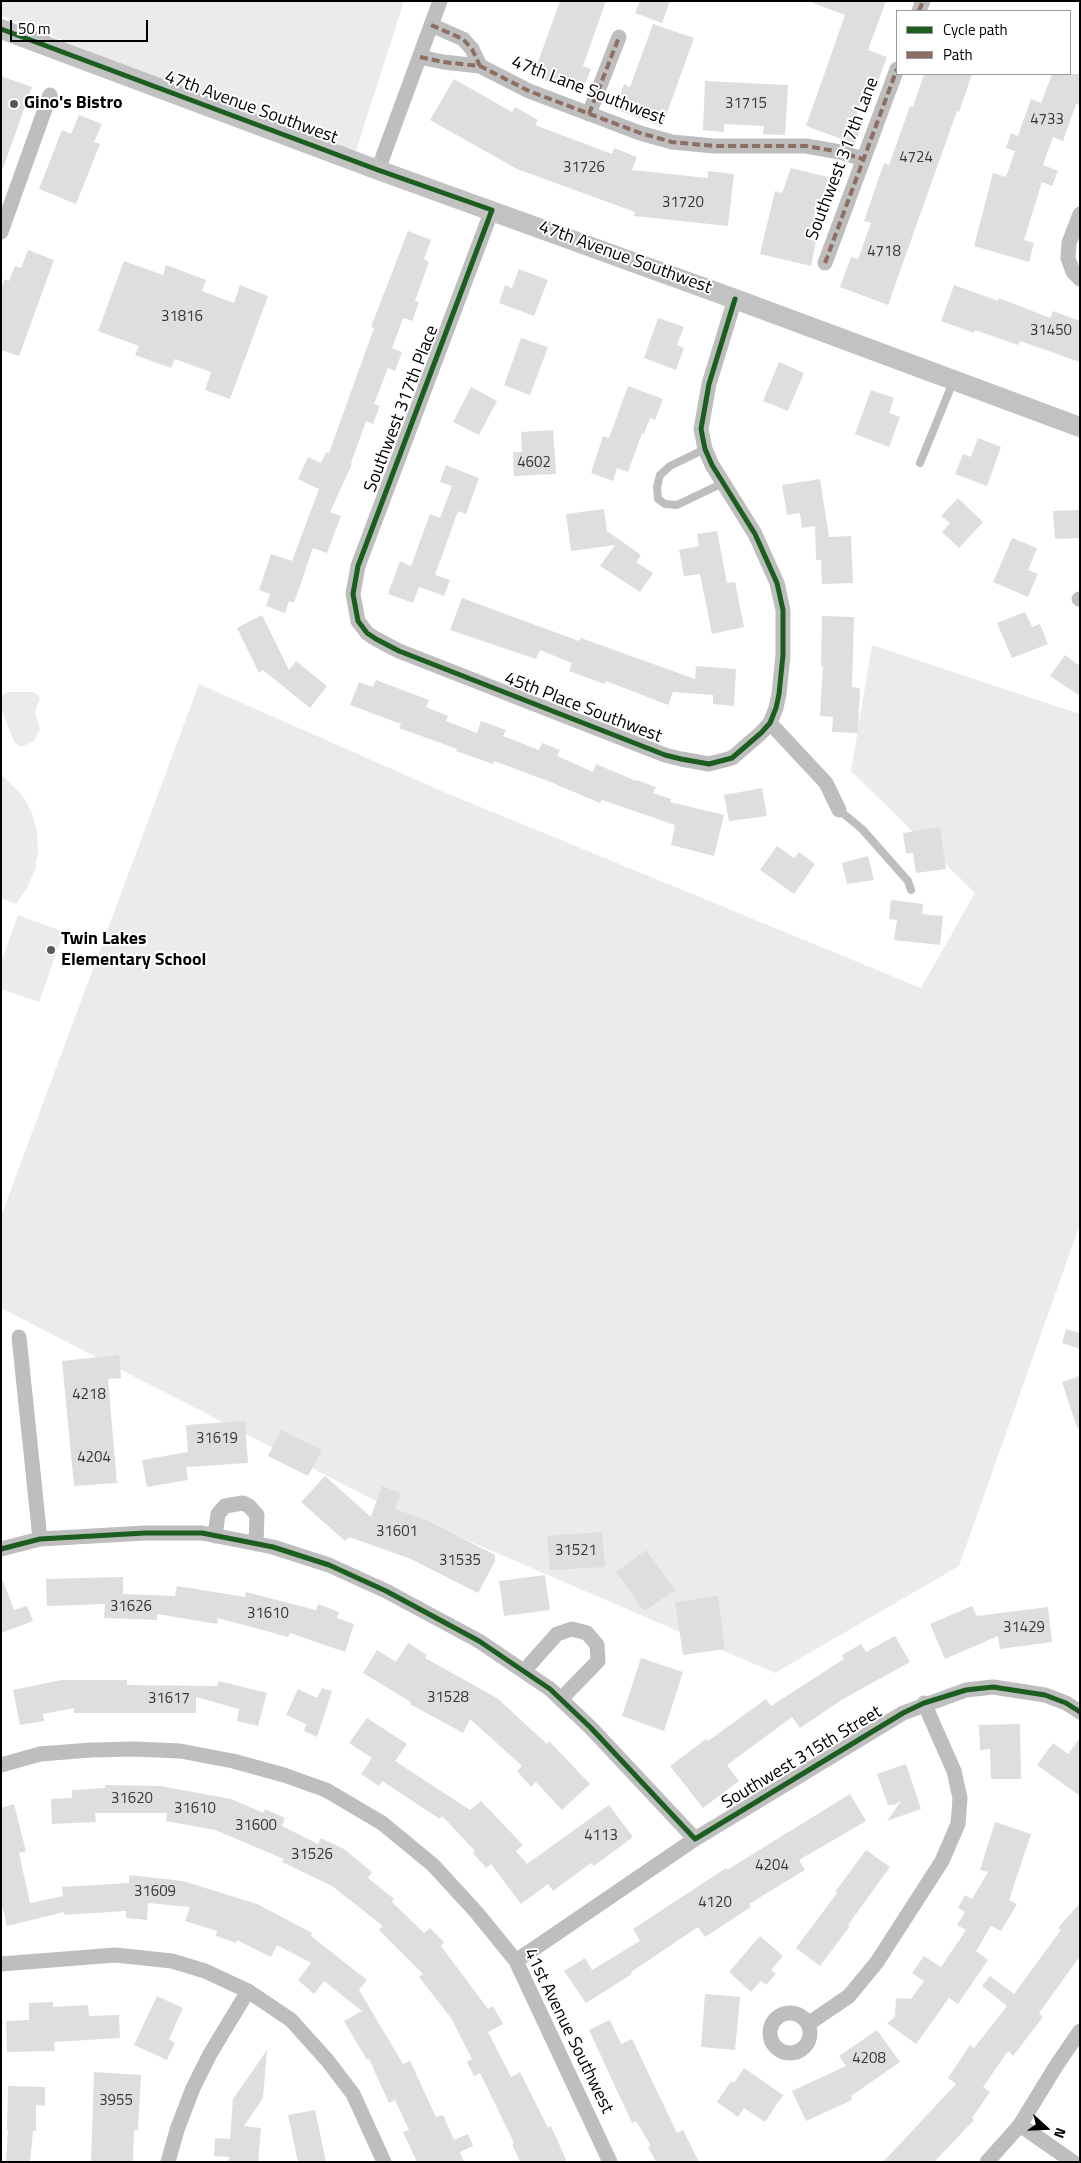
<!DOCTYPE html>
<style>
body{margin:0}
#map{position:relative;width:1081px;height:2163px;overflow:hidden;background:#fff;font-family:"Titillium Web",sans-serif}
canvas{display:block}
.frame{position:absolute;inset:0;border:2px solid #000;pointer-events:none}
.legend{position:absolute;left:896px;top:10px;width:175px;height:65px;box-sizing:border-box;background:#fff;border:1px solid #999;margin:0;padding:6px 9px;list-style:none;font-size:15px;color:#000}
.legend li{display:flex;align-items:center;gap:10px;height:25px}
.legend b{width:25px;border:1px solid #999}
.north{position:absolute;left:1021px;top:2103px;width:50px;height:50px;-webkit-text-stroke:4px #fff;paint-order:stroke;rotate:110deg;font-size:14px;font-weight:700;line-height:20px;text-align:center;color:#000}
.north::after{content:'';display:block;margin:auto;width:18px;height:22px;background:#000;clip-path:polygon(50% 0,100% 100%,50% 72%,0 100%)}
.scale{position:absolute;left:10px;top:20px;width:138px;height:22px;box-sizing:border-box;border:2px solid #000;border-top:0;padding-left:6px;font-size:15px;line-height:18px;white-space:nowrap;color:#000;-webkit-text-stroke:4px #fff;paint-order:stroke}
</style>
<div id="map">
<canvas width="1081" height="2163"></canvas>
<div class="frame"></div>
<ul class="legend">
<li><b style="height:6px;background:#1b5e20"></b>Cycle path</li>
<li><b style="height:6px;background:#8d6e63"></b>Path</li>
</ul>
<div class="north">N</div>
<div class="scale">50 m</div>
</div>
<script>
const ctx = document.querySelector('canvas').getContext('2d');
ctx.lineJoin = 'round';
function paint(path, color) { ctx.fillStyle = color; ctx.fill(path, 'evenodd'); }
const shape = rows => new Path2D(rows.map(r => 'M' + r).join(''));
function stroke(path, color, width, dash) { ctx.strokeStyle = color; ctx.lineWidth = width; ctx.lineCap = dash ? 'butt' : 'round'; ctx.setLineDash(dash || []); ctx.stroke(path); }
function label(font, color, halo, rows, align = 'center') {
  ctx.font = font + ' "Titillium Web",sans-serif'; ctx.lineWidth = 4; ctx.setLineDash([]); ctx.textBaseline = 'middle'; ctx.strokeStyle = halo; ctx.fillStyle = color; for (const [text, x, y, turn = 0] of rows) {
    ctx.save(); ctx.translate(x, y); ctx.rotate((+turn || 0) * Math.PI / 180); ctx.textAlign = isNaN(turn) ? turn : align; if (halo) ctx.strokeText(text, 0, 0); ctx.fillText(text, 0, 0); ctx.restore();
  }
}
paint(shape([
 [1,1,404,1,353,160,1,15],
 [872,645,1080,714,1080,1224,959,1566,775,1673,374,1500,1,1308,1,1216,199,684,444,792,921,988,975,893,851,771],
 [8,692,34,692,40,698,35,713,40,729,34,741,24,746,19,746,14,742,1,708,1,696],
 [1,774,23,796,32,813,37,831,38,851,35,870,27,888,16,904,1,898],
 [18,915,64,932,39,1002,1,989,1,962]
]), '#ebebeb');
paint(shape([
 [560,1,606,1,583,66,591,69,581,94,533,76],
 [640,1,670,1,662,23,635,13],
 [813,1,886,1,868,50,887,57,878,81,870,78,856,117,864,120,855,144,806,126,845,15,813,3],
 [653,24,694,38,662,127,615,109,624,84,630,87],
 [924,74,972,74,959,112,957,111,888,305,840,287,851,257,858,259,871,223,864,221,884,163,889,165,910,106,913,107],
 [1052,74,1080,74,1080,105,1076,104,1063,141,1053,137,1043,165,1058,171,1052,186,1042,182,1024,240,1034,243,1029,262,974,246,993,173,1006,177,1015,151,1006,148,1011,133,1018,136,1031,99,1041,103],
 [1,76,32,87,3,168,1,168],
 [454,79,512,112,515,107,538,120,535,125,612,154,614,148,637,157,632,170,708,178,708,171,734,174,728,226,634,216,635,212,517,169,430,120],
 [705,81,788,85,785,135,763,134,764,126,724,124,724,132,703,130],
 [79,115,102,124,94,142,100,144,76,204,39,189,62,130,71,134],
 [791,168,828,177,822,203,817,202,809,239,816,241,811,266,760,254,775,191,782,193],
 [408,231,431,240,424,259,429,262,415,301,419,302,412,321,403,318,392,348,402,352,395,371,388,368,374,404,380,406,373,424,366,421,351,463,352,464,330,512,341,516,327,553,313,548,294,603,289,601,285,613,266,606,270,594,259,590,271,554,292,561,319,489,298,479,308,457,321,463,326,452,329,453,374,328,371,327],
 [28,250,54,260,19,356,1,350,1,289,5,279,9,281,15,266,21,268],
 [124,261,163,275,166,265,206,280,202,291,234,303,240,285,268,296,230,399,205,390,211,372,175,359,171,368,135,355,139,346,98,331],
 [519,269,548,280,534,316,499,303,505,285,512,288],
 [954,285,998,301,999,298,1050,318,1053,311,1080,321,1080,362,1020,341,1018,345,975,330,974,333,941,321],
 [658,318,684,327,677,345,684,348,676,370,644,358],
 [521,338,548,347,530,395,504,385],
 [779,362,804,373,788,411,763,401],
 [628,386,663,399,655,420,650,418,644,434,642,433,628,472,617,468,613,481,591,473,603,436,609,438],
 [471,387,497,401,479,435,453,422],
 [871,390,894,398,889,413,900,417,889,447,855,434],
 [553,430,556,474,514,476,513,452,522,452,521,432],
 [978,438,1001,447,987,486,955,474,963,454,971,457],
 [446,465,479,478,466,514,458,511,435,575,450,580,444,596,419,587,413,603,388,594,400,561,411,566,430,514,440,518,452,486,440,482],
 [820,479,829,537,851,536,853,583,822,584,821,560,816,560,815,526,802,528,800,513,787,515,782,485],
 [958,498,983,522,959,548,942,532,950,523,941,516],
 [604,509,607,531,641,555,636,562,653,573,640,592,600,566,615,545,571,551,566,514],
 [1080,510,1080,538,1055,539,1053,511],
 [717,531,727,583,735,582,744,627,712,634,700,574,684,576,679,550,699,546,697,534],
 [1012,538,1037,548,1028,570,1038,574,1028,597,993,582],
 [462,598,579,641,581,638,695,679,696,666,736,669,734,706,713,704,713,695,673,692,668,705,606,681,604,684,569,671,572,663,540,650,536,659,450,630],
 [1025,612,1032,627,1040,624,1048,644,1012,658,997,623],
 [262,615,289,670,296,661,327,686,310,708,263,670,259,673,237,628],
 [822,616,854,617,852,687,860,688,858,733,832,732,833,717,820,716,823,666,821,666],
 [1065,655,1080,666,1080,696,1050,676],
 [376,680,429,700,426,707,448,716,446,721,477,733,481,721,506,730,503,736,539,750,542,743,560,750,557,756,593,772,596,764,636,781,636,780,656,787,653,793,671,799,670,802,724,815,714,856,671,845,675,825,602,800,600,803,548,781,494,761,493,764,456,751,457,749,399,728,401,724,350,705,359,682,373,687],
 [762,788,767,816,729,821,724,795],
 [940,827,946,869,916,873,913,853,906,854,903,833],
 [777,846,794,858,799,852,815,864,794,894,760,870],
 [868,856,874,880,847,884,842,863],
 [891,900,923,904,922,914,943,916,940,945,894,940,897,920,889,919],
 [1066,1329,1080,1333,1080,1349,1062,1343],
 [119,1355,121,1378,108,1379,117,1483,74,1486,62,1361],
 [1080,1376,1080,1427,1077,1428,1062,1382],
 [245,1421,248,1463,186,1467,188,1480,147,1487,142,1460,188,1452,186,1425],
 [281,1430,322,1450,308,1476,268,1456],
 [325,1476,371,1517,382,1486,401,1493,395,1509,426,1520,495,1555,495,1561,478,1593,411,1559,349,1537,345,1541,301,1502],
 [602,1532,605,1567,550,1570,547,1536],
 [646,1550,675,1590,644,1611,616,1572],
 [545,1575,550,1610,504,1616,499,1581],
 [123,1577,123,1594,175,1596,177,1586,245,1597,246,1592,316,1610,318,1604,339,1612,337,1618,354,1624,345,1652,290,1633,288,1637,218,1618,217,1624,157,1614,157,1620,104,1618,105,1604,47,1606,46,1579],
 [1,1581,3,1581,14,1610,27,1606,33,1621,1,1633],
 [718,1596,725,1649,683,1655,675,1602],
 [972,1606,977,1616,1048,1607,1052,1642,1000,1649,998,1636,945,1659,930,1624],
 [895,1636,910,1662,843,1699,800,1728,792,1717,727,1765,739,1781,703,1808,670,1766,706,1739,708,1741,766,1699,771,1706,844,1659,842,1655,861,1644,866,1652],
 [408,1643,427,1655,425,1658,497,1698,547,1744,549,1741,590,1784,562,1810,536,1782,531,1787,517,1771,522,1766,470,1719,463,1733,410,1704,411,1702,363,1673,377,1650,396,1662],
 [641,1658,683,1672,664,1731,622,1716],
 [61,1680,127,1680,127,1685,217,1686,219,1681,267,1693,258,1726,237,1721,239,1709,196,1697,196,1713,74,1713,74,1708,43,1714,44,1721,20,1725,13,1690],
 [322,1688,332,1691,317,1737,304,1731,306,1724,286,1715,298,1689,317,1698],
 [367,1718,407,1744,395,1761,470,1810,481,1801,523,1845,516,1851,527,1864,609,1805,633,1837,594,1866,591,1863,553,1891,548,1884,521,1904,491,1864,486,1868,473,1853,475,1851,442,1816,440,1819,382,1781,379,1786,361,1774,372,1758,349,1743],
 [1020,1724,1021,1779,991,1779,990,1749,980,1750,979,1725],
 [1080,1738,1080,1796,1037,1765,1053,1743,1068,1754],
 [906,1764,921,1809,887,1821,901,1801,894,1805,888,1805,877,1774],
 [105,1785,160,1786,231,1799,264,1813,265,1809,285,1818,282,1826,318,1844,321,1838,344,1849,372,1872,368,1878,394,1899,392,1902,424,1933,430,1928,444,1942,441,1946,488,2009,493,2006,503,2024,488,2032,511,2077,520,2072,548,2128,551,2126,567,2162,520,2162,512,2144,514,2143,480,2073,474,2076,467,2062,472,2059,451,2018,419,1977,423,1974,379,1930,383,1926,332,1886,282,1862,284,1859,215,1830,166,1821,167,1813,95,1813,96,1822,52,1824,51,1799,72,1798,72,1790,105,1788],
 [850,1794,866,1821,799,1860,805,1870,749,1904,751,1907,705,1937,698,1927,631,1972,632,1974,586,2003,564,1971,585,1958,592,1970,640,1941,633,1929,726,1868,727,1870],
 [14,1804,26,1851,19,1853,30,1903,63,1896,62,1887,129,1883,129,1875,183,1881,257,1904,312,1933,311,1936,367,1980,359,1990,403,2064,410,2061,436,2117,443,2115,454,2140,468,2134,473,2146,460,2152,464,2162,417,2162,403,2132,409,2130,395,2100,389,2103,369,2059,367,2060,344,2021,362,2011,324,1981,314,1994,298,1980,311,1963,277,1945,271,1957,237,1940,236,1943,216,1936,217,1931,185,1921,190,1907,148,1903,147,1920,126,1918,126,1911,64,1915,64,1912,7,1926,1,1901,1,1808],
 [995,1822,1031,1834,1009,1900,1017,1904,1001,1931,991,1926,976,1951,988,1960,958,2004,949,1998,916,2044,887,2023,895,2017,896,1998,911,1999,924,1981,912,1973,924,1956,941,1967,966,1930,957,1925,965,1912,958,1908,965,1895,972,1899,988,1872,980,1870],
 [866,1850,890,1867,848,1925,850,1926,820,1966,796,1948,837,1893,835,1892],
 [1080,1903,1080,1956,1039,2013,1043,2017,1013,2056,1008,2051,983,2087,990,2092,972,2118,974,2120,934,2162,883,2162,956,2084,948,2078,970,2045,974,2048,1007,2006,982,1986,990,1976,1014,1994,1061,1930,1058,1928],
 [760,1936,783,1956,771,1970,776,1974,766,1985,761,1981,751,1992,729,1972],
 [705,1994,740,1997,735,2050,701,2047],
 [157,1996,183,2008,169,2039,175,2043,167,2060,134,2045],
 [53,2002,53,2007,88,2005,89,2016,119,2015,120,2038,54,2042,55,2051,7,2052,6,2021,29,2020,29,2003],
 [610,2020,621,2044,632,2039,677,2133,683,2130,699,2162,656,2162,648,2147,651,2146,636,2121,632,2123,589,2030],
 [877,2030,900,2062,851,2096,852,2100,806,2121,792,2091,846,2066,839,2056],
 [267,2050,263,2098,244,2126,261,2128,258,2162,228,2162,229,2157,214,2156,215,2138,230,2139,233,2099],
 [744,2068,783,2095,765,2122,744,2108,738,2117,717,2102,731,2081,734,2083],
 [94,2072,141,2075,138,2130,134,2130,133,2162,91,2162],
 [8,2086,45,2087,45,2106,36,2105,36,2131,33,2131,30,2162,6,2162,8,2130,7,2130],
 [315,2110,326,2162,298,2162,288,2115]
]), '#dedede');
stroke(shape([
 [705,449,670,466,660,475,657,487,658,499,665,504,677,505,723,483],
 [920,463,953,382],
 [839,810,862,829,908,881,911,890]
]), '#bebebe', 8);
stroke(shape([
 [919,11,923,1],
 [431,25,463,39,472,49,480,66],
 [420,57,443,62,480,66,529,91,640,133,672,142,714,146,806,146,840,152,863,159],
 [589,114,619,37],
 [378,170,440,1],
 [492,210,358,566,353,594,358,621,367,633,376,639,399,651,665,755,681,759,709,764,732,758,761,733,770,723,776,708,779,694,783,655,783,610,777,583,755,534,712,465,705,449,701,429,709,384,735,299],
 [1080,214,1069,243,1068,258,1073,272,1080,279],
 [1,232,50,95],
 [825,263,897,69],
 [1079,599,1080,599],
 [770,723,826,783,839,810],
 [19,1337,40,1539],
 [215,1536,218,1514,225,1506,243,1503,249,1506,257,1515,256,1544],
 [1,1549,40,1539,145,1533,202,1533,273,1547,329,1565,386,1591,479,1641,550,1689,591,1728,695,1839],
 [524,1671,557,1634,572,1629,587,1633,597,1645,598,1661,561,1699],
 [1,1765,40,1754,91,1750,134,1749,180,1751,233,1761,284,1775,326,1790,382,1823,433,1865,477,1913,516,1961,610,2162],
 [516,1961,695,1839,903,1713,966,1690,993,1687,1045,1695,1066,1703,1080,1712],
 [1,1964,115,1955,172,1961,205,1971,248,1991,291,2020,327,2060,353,2094,384,2162],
 '770 2033a20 20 0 1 1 40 0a20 20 0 1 1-40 0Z',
 [808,2024,849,1996,877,1962,942,1861,958,1824,960,1798,954,1771,924,1703],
 [1020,2125,1073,2162],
 [168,2162,177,2130,193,2088,210,2054,248,1991],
 [987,2162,1020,2125,1056,2066,1080,2031]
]), '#bebebe', 15);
stroke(shape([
 [1,29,378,170,735,299,1080,427]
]), '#c2c2c2', 20);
stroke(shape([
 [919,11,923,1],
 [431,25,463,39,472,49,480,66],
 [420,57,443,62,480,66,529,91,640,133,672,142,714,146,806,146,840,152,863,159],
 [589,114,619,37],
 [825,263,897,69]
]), '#8d6e63', 4, [8, 4]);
stroke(shape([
 [1,29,378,170,492,210,358,566,353,594,358,621,367,633,376,639,399,651,665,755,681,759,709,764,732,758,761,733,770,723,776,708,779,694,783,655,783,610,777,583,755,534,712,465,705,449,701,429,709,384,735,299],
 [1,1549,40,1539,145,1533,202,1533,273,1547,329,1565,386,1591,479,1641,550,1689,591,1728,695,1839,903,1713,924,1703,966,1690,993,1687,1045,1695,1066,1703,1080,1712]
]), '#1b5e20', 5);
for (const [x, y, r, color] of [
 [14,104,5,"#595959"],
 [51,950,5,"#595959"]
]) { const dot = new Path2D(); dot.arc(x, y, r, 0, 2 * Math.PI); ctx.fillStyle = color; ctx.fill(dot); stroke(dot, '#fff', 2); }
label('15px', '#383838', null, [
 ["31715",746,104],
 ["4733",1047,120],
 ["4724",916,158],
 ["31726",584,168],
 ["31720",683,203],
 ["4718",884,252],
 ["31816",182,317],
 ["31450",1051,331],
 ["4602",534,463],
 ["4218",89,1395],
 ["31619",217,1439],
 ["4204",94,1458],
 ["31601",397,1532],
 ["31521",576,1551],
 ["31535",460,1561],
 ["31626",131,1607],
 ["31610",268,1614],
 ["31429",1024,1628],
 ["31528",448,1698],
 ["31617",169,1699],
 ["31620",132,1799],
 ["31610",195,1809],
 ["31600",256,1826],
 ["4113",601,1836],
 ["31526",312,1855],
 ["4204",772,1866],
 ["31609",155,1892],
 ["4120",715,1903],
 ["4208",869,2059],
 ["3955",116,2101]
]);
label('18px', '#000', '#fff', [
 ["47th Lane Southwest",588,91,21],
 ["47th Avenue Southwest",251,108,20],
 ["Southwest 317th Lane",843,159,-69],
 ["47th Avenue Southwest",625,258,20],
 ["Southwest 317th Place",402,409,-69],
 ["45th Place Southwest",583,708,21],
 ["Southwest 315th Street",802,1758,-31],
 ["41st Avenue Southwest",568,2031,64]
]);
label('bold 18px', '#000', '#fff', [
 ["Gino's Bistro",24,104],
 ["Twin Lakes",61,940],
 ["Elementary School",61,961]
], 'left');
</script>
